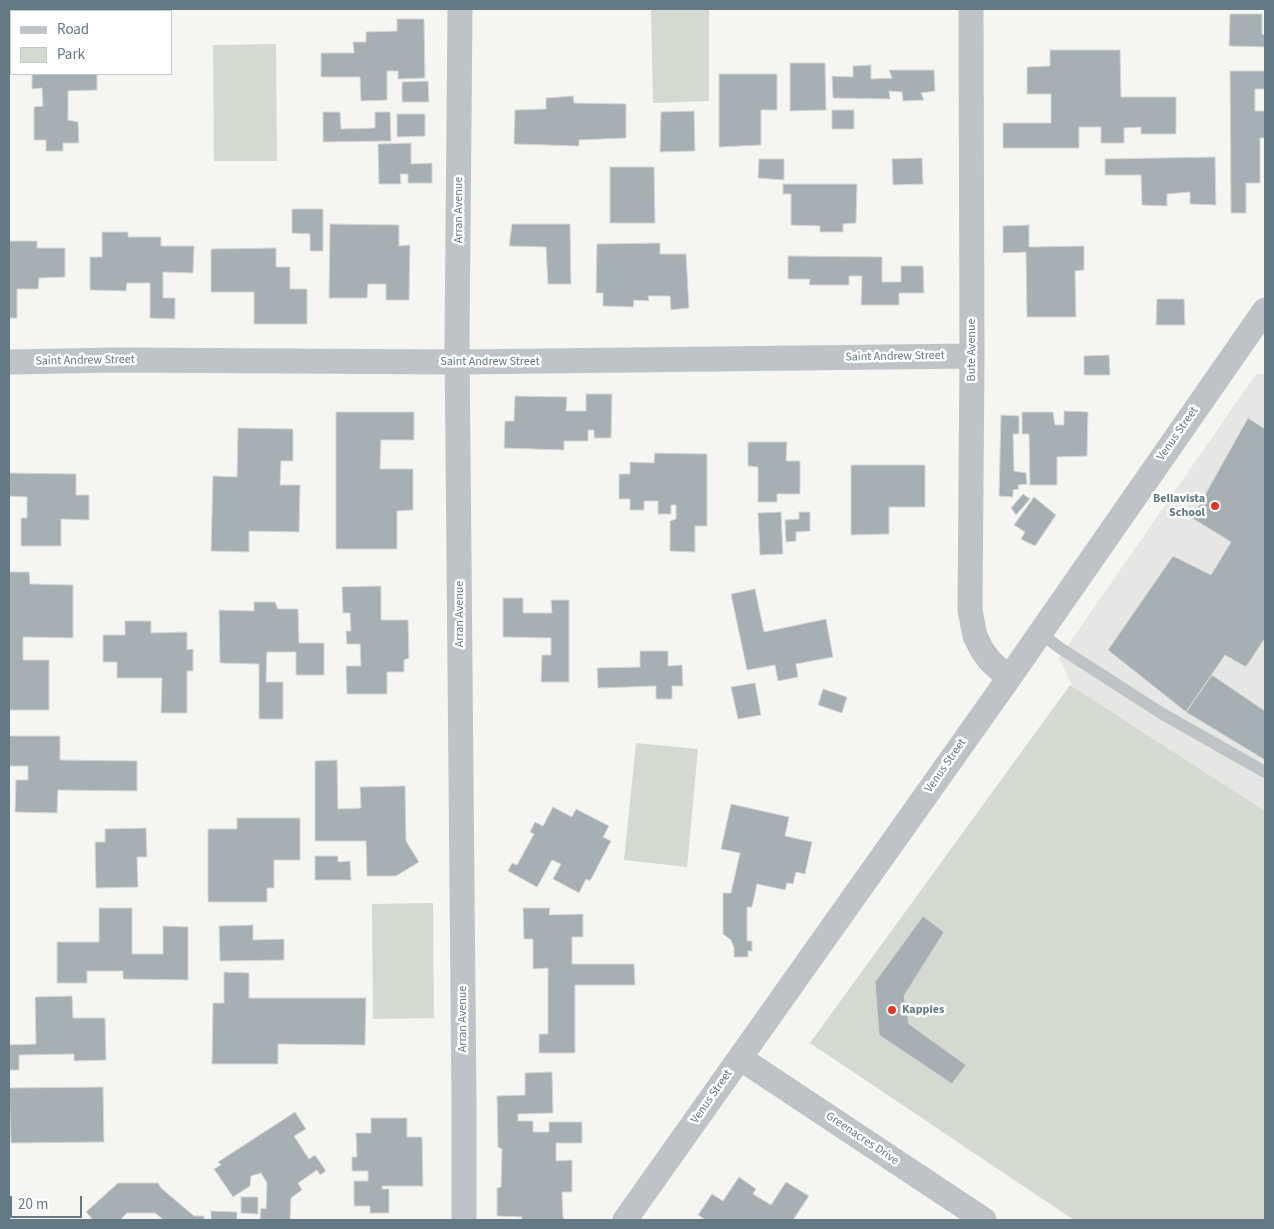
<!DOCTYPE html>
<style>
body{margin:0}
#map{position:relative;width:1274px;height:1229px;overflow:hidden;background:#f5f5f1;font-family:"Source Sans 3",sans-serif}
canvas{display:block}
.frame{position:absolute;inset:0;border:10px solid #637983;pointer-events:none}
.legend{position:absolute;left:10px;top:10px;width:162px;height:65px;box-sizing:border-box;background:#fff;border:1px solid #c1c9cd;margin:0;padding:6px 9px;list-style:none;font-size:15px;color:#637983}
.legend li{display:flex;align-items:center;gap:10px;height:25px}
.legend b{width:25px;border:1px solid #c1c9cd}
.scale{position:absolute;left:10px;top:1196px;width:72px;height:22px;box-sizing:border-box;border:2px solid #637983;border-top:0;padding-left:6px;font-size:15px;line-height:18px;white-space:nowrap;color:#637983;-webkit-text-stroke:4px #fff;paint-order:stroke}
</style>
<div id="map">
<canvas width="1274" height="1229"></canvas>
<div class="frame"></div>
<ul class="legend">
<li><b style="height:6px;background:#bdc3c6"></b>Road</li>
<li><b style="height:14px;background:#d5dad0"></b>Park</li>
</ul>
<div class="scale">20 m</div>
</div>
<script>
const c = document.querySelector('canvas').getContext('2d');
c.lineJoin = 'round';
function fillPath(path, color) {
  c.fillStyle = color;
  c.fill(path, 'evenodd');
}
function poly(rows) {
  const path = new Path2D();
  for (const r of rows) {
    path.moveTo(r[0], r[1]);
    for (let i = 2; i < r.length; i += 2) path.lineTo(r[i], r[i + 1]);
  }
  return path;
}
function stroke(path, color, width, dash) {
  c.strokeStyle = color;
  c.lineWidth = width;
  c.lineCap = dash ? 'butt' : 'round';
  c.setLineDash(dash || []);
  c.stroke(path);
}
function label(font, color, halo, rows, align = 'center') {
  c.font = font + ' "Source Sans 3",sans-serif';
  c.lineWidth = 5;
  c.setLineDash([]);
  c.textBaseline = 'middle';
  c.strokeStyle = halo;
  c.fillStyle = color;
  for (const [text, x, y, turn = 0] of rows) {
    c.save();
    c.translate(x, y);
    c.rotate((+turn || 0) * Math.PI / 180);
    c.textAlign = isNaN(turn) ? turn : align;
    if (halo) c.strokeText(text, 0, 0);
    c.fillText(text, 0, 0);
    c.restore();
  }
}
fillPath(poly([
 [1256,374,1265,374,1265,811,1073,687,1059,658]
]), '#e6e6e5');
fillPath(poly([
 [651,9,709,9,709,101,653,103],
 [276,44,277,161,214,161,213,45],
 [1070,685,1265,811,1265,1220,1074,1220,810,1043],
 [636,743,698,749,687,867,624,860],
 [433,903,434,1018,373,1019,372,904]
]), '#d5dad0');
const building = poly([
 [9,9,29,9,29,11,11,11,11,39,9,39,9,9],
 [1230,14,1262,14,1262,34,1265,35,1265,47,1229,46,1230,14],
 [397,19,424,19,425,78,398,79,398,71,387,71,387,100,361,101,360,77,321,77,321,53,354,53,353,42,366,42,366,32,397,31,397,19],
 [1050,50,1120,50,1121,97,1176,97,1176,134,1141,134,1141,127,1124,128,1124,143,1101,143,1101,127,1079,127,1079,148,1003,148,1003,123,1051,123,1051,94,1027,94,1027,67,1050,66,1050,50],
 [790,63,825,63,826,110,790,111,790,63],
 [871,65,871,79,892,78,889,70,934,70,935,91,921,93,924,100,903,101,902,92,889,91,890,99,833,98,832,76,853,77,853,66,871,65],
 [1230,71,1265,71,1265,89,1255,89,1255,111,1265,111,1265,138,1260,138,1260,183,1246,183,1246,213,1231,213,1230,71],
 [32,74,97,74,97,90,68,91,68,120,78,122,79,143,63,143,63,151,46,151,46,140,34,140,34,107,43,106,42,88,32,89,32,74],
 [719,74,777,74,777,110,761,110,761,145,719,147,719,74],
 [428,81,429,102,402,102,402,82,428,81],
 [573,96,574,103,626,104,626,138,579,140,579,146,514,144,515,110,546,109,546,98,573,96],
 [832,110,854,110,854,129,832,129,832,110],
 [694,111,695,151,660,152,661,112,694,111],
 [323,112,340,112,341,129,375,128,375,112,390,112,391,141,323,142,323,112],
 [397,114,425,114,425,136,397,137,397,114],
 [411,143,411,164,432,163,432,183,408,183,408,174,400,174,401,184,379,184,378,144,411,143],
 [1215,157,1216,205,1190,204,1190,192,1167,194,1167,206,1142,205,1141,175,1105,175,1105,159,1215,157],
 [922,158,923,184,893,185,892,159,922,158],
 [759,159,784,159,784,180,758,178,759,159],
 [610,167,654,167,655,223,610,223,610,167],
 [783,184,857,184,856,223,843,224,843,232,820,232,820,226,791,225,791,194,783,194,783,184],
 [292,209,323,209,323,251,310,251,310,234,292,233,292,209],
 [330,224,399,225,399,246,410,245,409,300,386,300,386,284,368,284,367,298,329,298,330,224],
 [512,224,570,224,571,284,548,284,546,247,509,246,512,224],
 [1029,225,1029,247,1084,246,1084,270,1075,271,1076,317,1027,317,1026,252,1003,253,1003,226,1029,225],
 [102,232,128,232,128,237,161,237,161,246,194,246,193,273,163,272,163,298,175,298,175,319,150,318,150,283,127,283,126,291,90,290,90,257,102,257,102,232],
 [9,241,37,241,37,248,65,248,65,277,39,278,38,289,17,289,17,318,9,318,9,241],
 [660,243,660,254,686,254,689,308,671,310,670,296,648,296,649,301,634,300,633,307,603,306,603,293,596,293,597,244,660,243],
 [276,248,276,267,290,267,290,289,307,289,307,324,254,324,254,292,211,292,211,249,276,248],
 [788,256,882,257,882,282,901,282,901,266,923,266,924,293,899,293,899,305,861,305,862,276,849,276,849,285,809,285,810,279,788,279,788,256],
 [1157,299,1184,299,1185,325,1156,325,1157,299],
 [1109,355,1110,375,1084,375,1084,356,1109,355],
 [586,394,612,394,611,438,594,438,594,430,588,430,588,441,564,441,564,450,504,448,505,421,514,421,515,396,567,397,566,411,586,411,586,394],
 [1064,411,1088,412,1087,456,1057,457,1057,485,1030,485,1029,434,1022,434,1022,412,1053,412,1055,425,1064,425,1064,411],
 [336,412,414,412,414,440,381,440,380,469,413,469,413,510,397,511,397,549,336,549,336,412],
 [1001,415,1019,416,1019,434,1013,434,1014,471,1026,473,1027,484,1018,485,1019,489,1013,490,1013,497,999,496,1001,415],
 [1248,418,1265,429,1265,638,1246,667,1225,655,1186,712,1108,650,1173,556,1211,575,1231,542,1192,518,1248,418],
 [238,428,293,429,293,461,281,461,280,485,300,485,299,532,249,531,249,552,211,551,213,476,237,477,238,428],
 [748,442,787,442,786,461,800,461,800,494,777,494,777,502,758,502,758,467,748,466,748,442],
 [655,453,707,454,707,526,695,526,695,552,670,551,670,521,676,519,676,505,671,505,671,514,658,514,658,501,644,501,644,510,630,510,630,499,619,499,619,474,630,474,630,462,654,463,655,453],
 [851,465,925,465,925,507,889,507,889,534,851,535,851,465],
 [9,473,76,474,76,495,89,495,89,520,61,519,61,546,21,546,21,518,27,518,27,497,9,496,9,473],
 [1023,494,1030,499,1016,515,1011,508,1023,494],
 [1034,497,1056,515,1035,546,1021,539,1025,532,1014,525,1034,497],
 [781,512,783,554,760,555,758,513,781,512],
 [799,512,810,512,810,531,796,532,796,541,786,542,785,520,799,519,799,512],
 [9,572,29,572,30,584,73,585,73,638,23,637,23,660,49,660,49,710,9,710,9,572],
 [381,586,381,620,408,620,409,658,404,660,404,672,387,672,387,694,347,694,346,666,361,666,360,644,347,644,346,631,351,631,350,613,343,613,342,587,381,586],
 [755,589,764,632,826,619,833,657,796,664,798,677,778,681,775,665,747,670,731,594,755,589],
 [503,598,523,598,523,613,552,613,551,600,569,600,569,682,541,682,542,655,551,655,551,638,503,637,503,598],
 [254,602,275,602,278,609,298,609,299,643,324,643,324,675,296,675,296,652,267,652,266,682,283,682,283,719,259,719,259,664,220,663,219,610,254,611,254,602],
 [125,621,151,621,151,633,187,632,187,650,193,649,193,671,187,671,187,713,161,713,162,678,117,678,117,662,103,662,103,635,125,635,125,621],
 [640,651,668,651,668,666,682,665,683,686,672,686,672,699,656,699,656,686,598,688,597,668,640,667,640,651],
 [1212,675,1265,711,1265,760,1186,712,1212,675],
 [755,683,761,715,738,719,731,687,755,683],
 [823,689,847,697,842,713,818,705,823,689],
 [9,736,60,736,60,760,137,761,137,791,58,790,57,813,15,812,16,780,28,780,28,766,9,766,9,736],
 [337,760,338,809,361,808,360,787,405,786,406,841,419,862,396,876,367,876,366,841,315,841,315,761,337,760],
 [731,804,789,817,785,836,812,842,805,874,796,872,793,884,787,883,785,890,757,884,752,907,747,907,747,941,752,941,752,951,748,951,748,957,734,957,734,948,731,940,723,934,723,893,731,893,740,853,721,849,731,804],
 [553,807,572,817,576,809,609,826,603,837,611,841,590,881,586,879,579,893,553,879,561,864,552,860,537,887,508,871,512,863,517,865,534,834,530,832,535,822,543,826,553,807],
 [237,818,300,818,300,860,274,860,274,888,267,888,267,902,208,902,208,829,237,829,237,818],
 [146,828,147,857,137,857,138,887,96,888,95,842,105,842,105,829,146,828],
 [315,856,338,856,338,862,350,861,351,880,315,880,315,856],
 [99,908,132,908,132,954,163,954,163,926,188,927,188,980,123,979,123,971,87,971,87,983,57,983,57,942,99,942,99,908],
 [523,908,550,908,549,915,583,914,583,937,572,937,572,964,634,964,635,985,575,985,575,1053,539,1053,539,1034,548,1034,548,968,533,969,533,939,524,939,523,908],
 [923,916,944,932,904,996,909,1024,966,1065,952,1084,879,1035,875,982,923,916],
 [253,925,253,940,284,939,284,960,220,961,219,926,253,925],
 [224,972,249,973,249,998,366,998,365,1045,278,1044,278,1064,212,1064,213,1003,224,1003,224,972],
 [72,996,73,1018,105,1018,106,1060,74,1061,74,1054,19,1055,19,1070,9,1070,9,1045,36,1044,35,997,72,996],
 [552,1072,553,1113,518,1114,518,1121,533,1121,533,1132,549,1132,549,1122,582,1122,582,1143,556,1143,556,1161,572,1160,572,1192,562,1192,563,1217,565,1220,522,1220,522,1217,497,1216,497,1188,501,1187,502,1149,498,1147,497,1096,525,1095,525,1073,552,1072],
 [103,1087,104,1142,11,1143,9,1088,103,1087],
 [295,1112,306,1129,294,1136,309,1159,315,1155,326,1171,320,1175,317,1170,298,1183,302,1190,291,1198,290,1220,260,1220,261,1208,266,1209,267,1183,261,1173,251,1176,250,1186,233,1197,214,1169,221,1165,218,1162,295,1112],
 [371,1118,407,1118,407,1137,422,1137,423,1186,382,1186,382,1189,389,1189,389,1213,370,1213,370,1206,354,1206,354,1181,368,1181,368,1171,352,1171,352,1157,357,1157,356,1133,371,1133,371,1118],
 [739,1177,756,1189,753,1194,771,1205,786,1182,809,1196,793,1220,706,1220,698,1215,712,1194,723,1201,739,1177],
 [118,1183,158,1183,161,1188,194,1216,204,1216,204,1220,164,1220,155,1213,127,1213,120,1220,93,1220,86,1212,118,1183],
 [241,1197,258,1197,258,1214,241,1213,241,1197],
 [211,1211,237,1212,237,1220,211,1220,211,1211]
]);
fillPath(building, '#a6b0b4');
stroke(building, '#d6d6d4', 1);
stroke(poly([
 [1040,633,1060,648,1161,713,1265,772]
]), '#bdc3c6', 12);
stroke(poly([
 [460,9,457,342,464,1105,464,1220],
 [971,9,972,356,970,610,975,636,982,650,990,661,1009,678],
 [9,362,117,360,458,362,972,356],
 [740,1058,984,1220],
 [625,1220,1009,678,1265,310]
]), '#bdc3c6', 25);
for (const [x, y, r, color] of [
 [1215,506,5,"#e63420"],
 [892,1010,5,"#e63420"]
]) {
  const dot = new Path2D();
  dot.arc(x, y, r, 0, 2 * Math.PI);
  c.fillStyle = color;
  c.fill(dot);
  stroke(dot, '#fff', 2);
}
label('12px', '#637983', '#fff', [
 ["Arran Avenue",459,210,-90],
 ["Bute Avenue",972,350,-90],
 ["Saint Andrew Street",895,357,-1],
 ["Saint Andrew Street",85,361,-1],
 ["Saint Andrew Street",490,362],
 ["Venus Street",1178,434,-55],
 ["Arran Avenue",460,614,-90],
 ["Venus Street",946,766,-55],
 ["Arran Avenue",463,1019,-90],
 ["Venus Street",712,1097,-55],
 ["Greenacres Drive",862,1139,34]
]);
label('bold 12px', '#637983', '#fff', [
 ["Bellavista",1205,499],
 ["School",1205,513],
 ["Kappies",902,1010,"left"]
], 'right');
</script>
